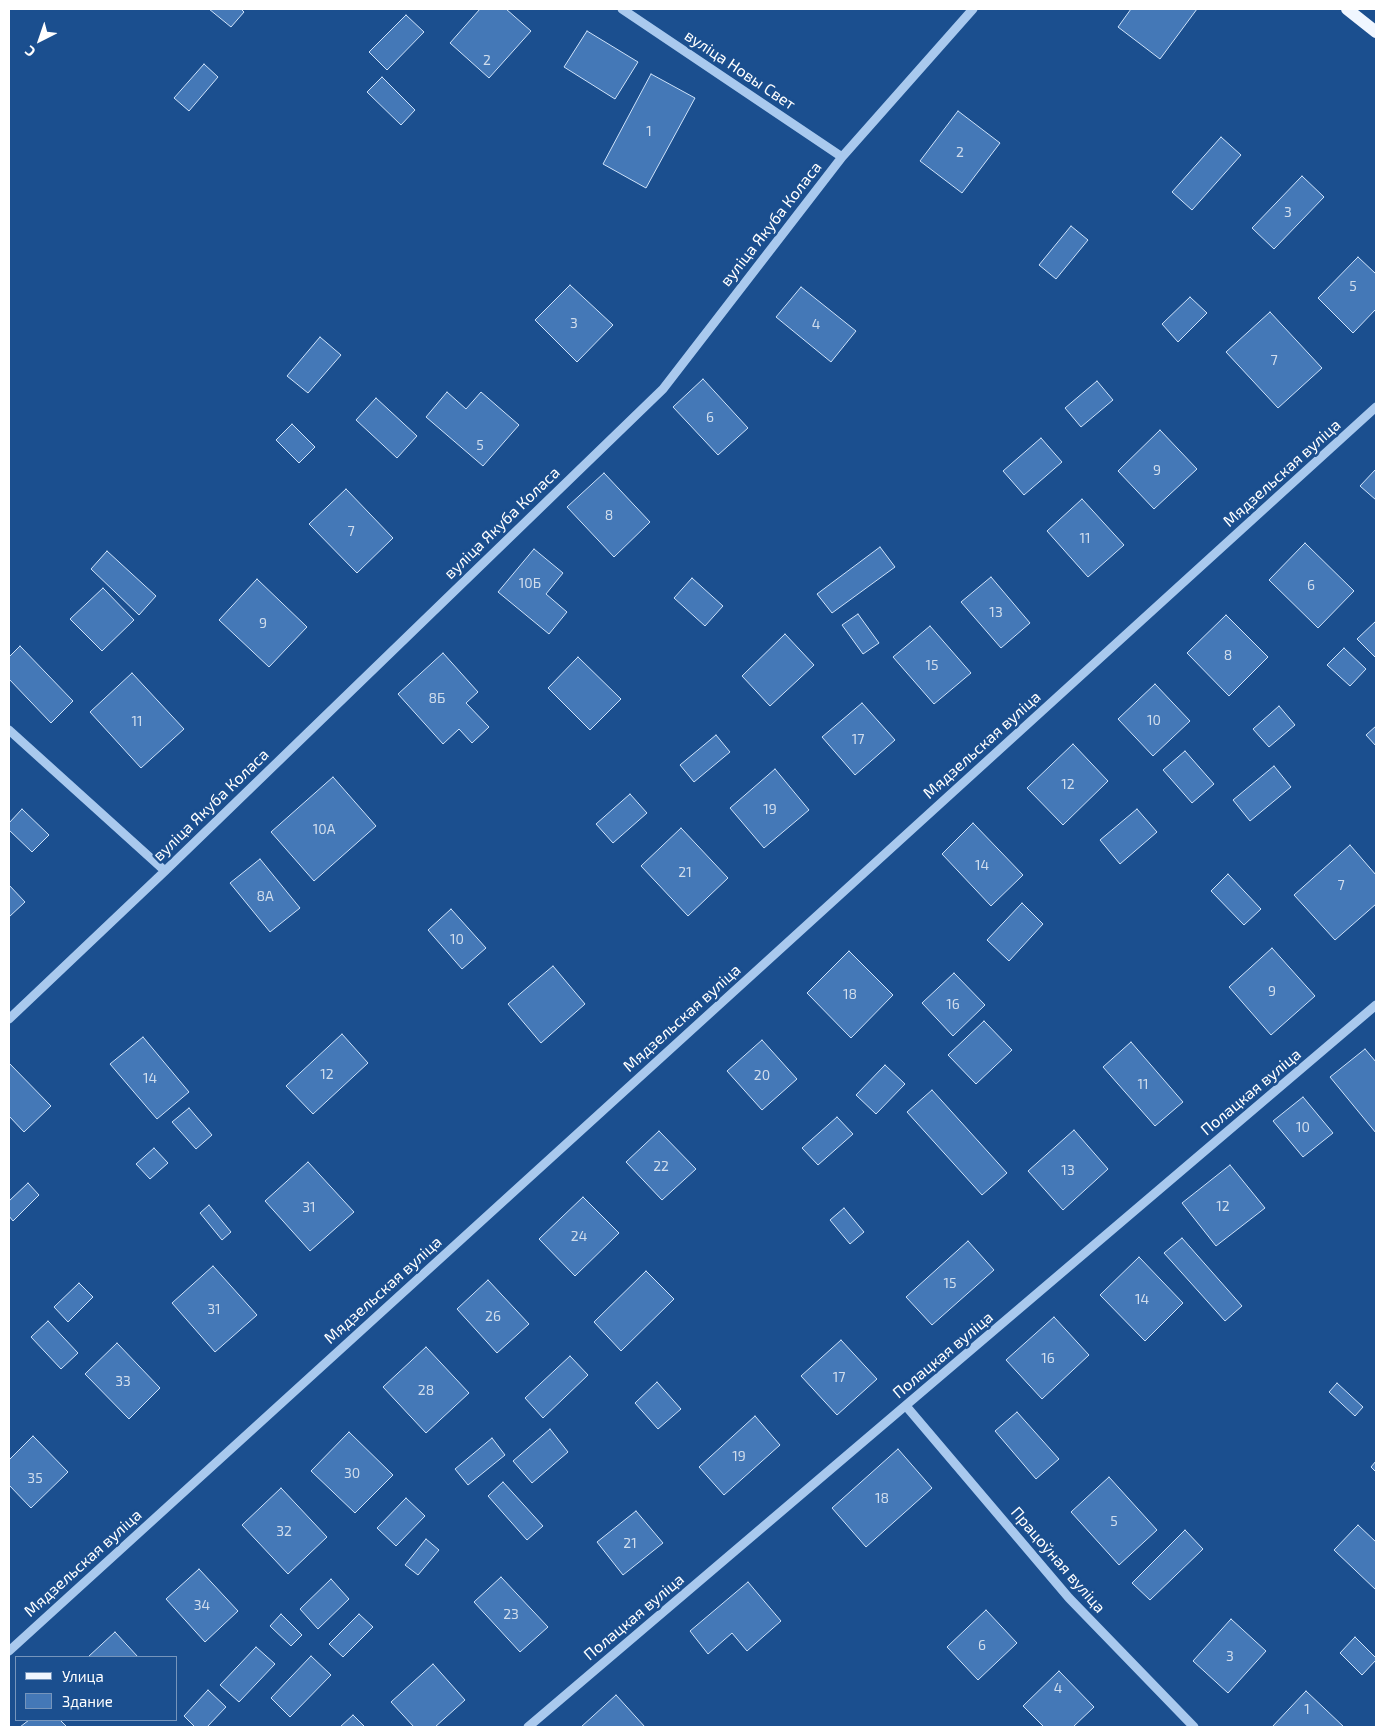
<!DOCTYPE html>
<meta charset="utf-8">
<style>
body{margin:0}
#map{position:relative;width:1385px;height:1736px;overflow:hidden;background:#1b4f8f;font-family:"Exo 2",sans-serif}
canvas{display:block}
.frame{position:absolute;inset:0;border:10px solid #fff;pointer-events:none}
.legend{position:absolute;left:15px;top:1656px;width:162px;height:65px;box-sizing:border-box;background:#1b4f8f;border:1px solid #7695bc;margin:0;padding:6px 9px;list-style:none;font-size:15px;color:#fff}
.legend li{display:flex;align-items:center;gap:10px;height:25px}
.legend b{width:25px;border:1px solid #7695bc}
.north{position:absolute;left:15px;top:15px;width:50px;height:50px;-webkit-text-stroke:4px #1b4f8f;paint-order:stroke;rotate:221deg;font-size:14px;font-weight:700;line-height:20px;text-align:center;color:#fff}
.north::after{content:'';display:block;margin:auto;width:18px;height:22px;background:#fff;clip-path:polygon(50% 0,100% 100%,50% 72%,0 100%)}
</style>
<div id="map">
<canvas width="1385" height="1736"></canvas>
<div class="frame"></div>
<ul class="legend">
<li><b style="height:6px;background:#f0f6ff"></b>Улица</li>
<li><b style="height:14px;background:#4478b7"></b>Здание</li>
</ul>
<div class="north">С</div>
</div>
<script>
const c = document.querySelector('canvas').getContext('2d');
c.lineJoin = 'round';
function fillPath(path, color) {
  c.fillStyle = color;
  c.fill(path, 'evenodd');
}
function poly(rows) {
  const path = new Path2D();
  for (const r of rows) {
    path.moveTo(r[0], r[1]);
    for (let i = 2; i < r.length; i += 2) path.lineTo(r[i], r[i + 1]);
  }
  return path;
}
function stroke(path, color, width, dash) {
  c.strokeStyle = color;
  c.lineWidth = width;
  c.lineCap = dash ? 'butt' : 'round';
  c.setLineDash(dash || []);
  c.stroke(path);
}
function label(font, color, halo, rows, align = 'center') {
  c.font = font + ' "Exo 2",sans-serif';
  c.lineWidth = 5;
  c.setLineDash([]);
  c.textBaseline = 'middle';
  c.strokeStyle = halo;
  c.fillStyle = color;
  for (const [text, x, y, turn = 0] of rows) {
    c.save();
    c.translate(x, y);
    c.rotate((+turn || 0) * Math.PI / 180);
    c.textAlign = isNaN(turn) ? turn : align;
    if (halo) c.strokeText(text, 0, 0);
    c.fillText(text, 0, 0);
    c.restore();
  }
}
const building = poly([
 [209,9,241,9,244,12,231,27,209,9],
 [480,9,506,9,531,31,489,78,450,43,480,9],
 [1131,9,1197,9,1160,59,1118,27,1131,9],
 [406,15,424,32,387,70,369,52,406,15],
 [587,31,638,62,615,99,564,67,587,31],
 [204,64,218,77,189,111,174,98,204,64],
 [651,74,695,98,646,188,603,164,651,74],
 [382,77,415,110,401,125,367,92,382,77],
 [958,111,1000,143,962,193,920,161,958,111],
 [1221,137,1241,155,1192,210,1172,192,1221,137],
 [1302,176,1324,197,1274,249,1252,228,1302,176],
 [1071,226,1088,240,1056,279,1039,265,1071,226],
 [1358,257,1376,274,1376,309,1353,333,1318,298,1358,257],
 [570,285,613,325,577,362,535,320,570,285],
 [801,287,856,331,831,362,776,317,801,287],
 [1190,297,1207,313,1178,342,1162,324,1190,297],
 [1270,312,1322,368,1278,408,1226,352,1270,312],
 [320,337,341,355,308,393,287,376,320,337],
 [703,379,748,428,718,455,673,407,703,379],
 [1097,381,1113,400,1081,427,1065,408,1097,381],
 [447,392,466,409,481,392,519,425,483,466,426,417,447,392],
 [376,398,417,436,397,458,356,420,376,398],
 [292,424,315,447,299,463,276,440,292,424],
 [1160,430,1197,469,1154,509,1118,471,1160,430],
 [1041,438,1062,462,1024,495,1003,471,1041,438],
 [1376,469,1376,500,1360,486,1376,469],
 [604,473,650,522,614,557,567,507,604,473],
 [346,489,393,538,357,573,309,524,346,489],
 [1082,499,1124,545,1088,577,1047,531,1082,499],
 [1305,543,1354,591,1318,628,1269,580,1305,543],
 [880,547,895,567,832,613,817,594,880,547],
 [534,549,563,573,546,594,567,612,549,634,498,592,534,549],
 [107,551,156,596,139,615,91,569,107,551],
 [991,577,1030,623,1001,648,961,602,991,577],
 [692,578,723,606,705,626,674,598,692,578],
 [257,579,307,627,269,667,219,620,257,579],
 [103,588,134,620,102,651,70,619,103,588],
 [858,614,879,643,863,654,842,625,858,614],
 [1226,615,1268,657,1229,696,1187,653,1226,615],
 [1376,621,1376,658,1357,639,1376,621],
 [930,626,971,673,934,704,893,657,930,626],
 [785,634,814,665,770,706,742,676,785,634],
 [20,646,73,701,51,723,9,679,9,657,20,646],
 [1344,648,1366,669,1350,686,1327,665,1344,648],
 [443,653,478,692,466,703,489,727,472,743,459,729,443,744,398,694,443,653],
 [578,657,621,699,590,730,548,688,578,657],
 [132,673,184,729,141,768,90,712,132,673],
 [1155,684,1190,721,1153,756,1118,719,1155,684],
 [862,703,895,740,855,775,822,737,862,703],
 [1279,706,1295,725,1269,747,1253,729,1279,706],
 [1376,726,1376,746,1366,735,1376,726],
 [716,735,730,752,694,782,680,765,716,735],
 [1073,744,1108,781,1063,825,1027,788,1073,744],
 [1185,751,1214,784,1192,803,1163,770,1185,751],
 [1274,766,1291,787,1250,821,1233,800,1274,766],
 [775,769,809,810,764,848,730,808,775,769],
 [333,777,376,826,314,881,271,832,333,777],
 [630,794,647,813,613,843,596,824,630,794],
 [22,809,49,835,32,852,9,830,9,823,22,809],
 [1137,809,1157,832,1120,864,1100,840,1137,809],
 [973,823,1023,875,991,906,942,854,973,823],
 [681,828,728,878,688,916,641,866,681,828],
 [1350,845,1376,875,1376,904,1335,940,1294,895,1350,845],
 [260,859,300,908,270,932,230,883,260,859],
 [1228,874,1261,909,1244,925,1211,891,1228,874],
 [9,885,25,902,9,917,9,885],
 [1022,903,1043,924,1009,961,987,940,1022,903],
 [451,909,486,948,462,969,428,930,451,909],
 [1272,948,1315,996,1271,1035,1229,987,1272,948],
 [849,951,893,995,851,1038,807,993,849,951],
 [553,966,585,1004,541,1043,508,1004,553,966],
 [954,973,985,1005,953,1036,922,1003,954,973],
 [984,1021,1012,1050,976,1084,948,1055,984,1021],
 [342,1034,368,1063,313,1114,286,1086,342,1034],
 [143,1037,189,1092,157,1119,110,1064,143,1037],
 [762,1040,797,1079,762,1110,727,1071,762,1040],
 [1131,1042,1183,1102,1155,1126,1103,1067,1131,1042],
 [1365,1049,1376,1062,1376,1133,1330,1077,1365,1049],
 [9,1063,51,1106,24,1132,9,1116,9,1063],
 [885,1065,905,1084,876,1114,856,1095,885,1065],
 [932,1090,1007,1173,982,1195,907,1112,932,1090],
 [1303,1097,1333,1133,1303,1157,1273,1121,1303,1097],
 [189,1108,212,1135,196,1149,172,1122,189,1108],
 [837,1117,853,1134,818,1165,802,1148,837,1117],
 [1074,1130,1108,1169,1063,1210,1028,1171,1074,1130],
 [659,1131,696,1169,662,1200,626,1162,659,1131],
 [154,1148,168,1163,150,1179,136,1164,154,1148],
 [308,1162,354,1212,310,1251,265,1201,308,1162],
 [1230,1165,1265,1208,1216,1246,1182,1203,1230,1165],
 [28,1183,39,1195,13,1221,9,1216,9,1201,28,1183],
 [583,1197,619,1233,575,1276,539,1239,583,1197],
 [209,1205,231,1232,222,1240,200,1213,209,1205],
 [844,1208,864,1232,850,1244,830,1220,844,1208],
 [1182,1238,1242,1306,1225,1321,1164,1253,1182,1238],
 [968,1241,994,1270,932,1325,906,1297,968,1241],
 [1139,1257,1183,1303,1145,1341,1100,1295,1139,1257],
 [213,1266,257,1315,215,1352,172,1303,213,1266],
 [646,1271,674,1299,621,1351,594,1322,646,1271],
 [488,1280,529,1324,497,1353,457,1309,488,1280],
 [79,1283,93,1297,68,1322,54,1307,79,1283],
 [1054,1317,1089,1355,1042,1399,1006,1360,1054,1317],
 [48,1321,78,1353,61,1369,31,1337,48,1321],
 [841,1340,877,1379,837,1415,801,1376,841,1340],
 [117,1343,160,1388,129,1419,85,1374,117,1343],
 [426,1347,469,1393,426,1433,383,1387,426,1347],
 [570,1356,588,1375,543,1418,525,1398,570,1356],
 [657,1382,681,1409,658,1429,635,1403,657,1382],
 [1337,1383,1363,1407,1355,1416,1329,1392,1337,1383],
 [1017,1412,1059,1459,1036,1479,995,1431,1017,1412],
 [755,1416,780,1445,724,1495,699,1467,755,1416],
 [550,1429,568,1452,532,1483,513,1461,550,1429],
 [349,1432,393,1475,355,1513,311,1471,349,1432],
 [33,1436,68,1472,31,1508,9,1485,9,1460,33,1436],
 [492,1438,505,1455,468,1485,455,1469,492,1438],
 [898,1449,932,1488,866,1547,832,1508,898,1449],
 [1376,1461,1376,1472,1371,1467,1376,1461],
 [1109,1477,1157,1530,1119,1565,1071,1512,1109,1477],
 [503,1482,543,1526,527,1540,488,1496,503,1482],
 [281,1488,327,1537,288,1574,242,1525,281,1488],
 [406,1498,425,1516,396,1546,377,1528,406,1498],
 [636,1511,663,1543,623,1575,597,1542,636,1511],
 [1358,1525,1376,1542,1376,1590,1334,1550,1358,1525],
 [1185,1530,1203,1549,1150,1600,1132,1583,1185,1530],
 [426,1539,439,1550,418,1575,405,1565,426,1539],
 [199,1569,238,1611,205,1642,166,1599,199,1569],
 [501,1577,548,1627,520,1652,474,1602,501,1577],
 [331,1579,349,1599,318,1629,300,1609,331,1579],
 [748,1582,781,1621,747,1651,732,1633,708,1654,690,1631,748,1582],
 [986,1610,1017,1643,978,1680,947,1647,986,1610],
 [281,1614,302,1635,291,1646,270,1626,281,1614],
 [359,1614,373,1627,343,1657,329,1644,359,1614],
 [1231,1619,1266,1651,1228,1693,1193,1661,1231,1619],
 [115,1632,138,1657,88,1657,115,1632],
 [1355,1637,1376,1658,1376,1660,1362,1675,1340,1653,1355,1637],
 [256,1647,275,1664,239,1702,220,1685,256,1647],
 [311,1656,331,1675,290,1717,271,1698,311,1656],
 [433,1664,465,1700,435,1727,414,1727,391,1702,433,1664],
 [1059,1671,1094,1707,1073,1727,1044,1727,1023,1706,1059,1671],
 [208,1690,226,1707,207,1727,195,1727,184,1716,208,1690],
 [1306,1691,1344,1727,1272,1727,1306,1691],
 [616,1695,645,1727,581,1727,616,1695],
 [353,1715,365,1727,340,1727,353,1715],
 [29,1720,60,1720,67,1727,20,1727,29,1720]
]);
fillPath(building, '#4478b7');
stroke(building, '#cfe3fa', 1);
stroke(poly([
 [622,9,842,157],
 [9,730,165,871],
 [9,1019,165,871,663,389,842,157,973,9],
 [906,1406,1069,1598,1194,1727],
 [9,1651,1376,407],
 [528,1727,1376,1005]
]), '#a9c9ee', 9);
stroke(poly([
 [1347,9,1376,32]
]), '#f0f6ff', 12);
label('14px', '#d0dded', null, [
 ["2",487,60],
 ["1",649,131],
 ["2",960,152],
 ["3",1288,212],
 ["5",1353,286],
 ["3",574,323],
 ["4",816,324],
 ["7",1274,360],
 ["6",710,417],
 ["5",480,445],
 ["9",1157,470],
 ["8",609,515],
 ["7",351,531],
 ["11",1085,538],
 ["10Б",530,583],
 ["6",1311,585],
 ["13",996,612],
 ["9",263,623],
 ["8",1228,655],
 ["15",932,665],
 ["8Б",437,698],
 ["10",1154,720],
 ["11",137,721],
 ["17",858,739],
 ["12",1068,784],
 ["19",770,809],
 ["10А",324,829],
 ["14",982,865],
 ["21",685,872],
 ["7",1341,885],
 ["8А",265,896],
 ["10",457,939],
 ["9",1272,991],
 ["18",850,994],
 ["16",953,1004],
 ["12",327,1074],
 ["20",762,1075],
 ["14",150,1078],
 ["11",1143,1084],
 ["10",1303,1127],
 ["22",661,1166],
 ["13",1068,1170],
 ["12",1223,1206],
 ["31",309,1207],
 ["24",579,1236],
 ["15",950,1283],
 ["14",1142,1299],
 ["31",214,1309],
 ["26",493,1316],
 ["16",1048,1358],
 ["17",839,1377],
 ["33",123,1381],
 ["28",426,1390],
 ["19",739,1456],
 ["30",352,1473],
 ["35",35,1478],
 ["18",882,1498],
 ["5",1114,1521],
 ["32",284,1531],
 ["21",630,1543],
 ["34",202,1605],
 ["23",511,1614],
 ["6",982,1645],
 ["3",1230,1656],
 ["4",1058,1688],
 ["1",1307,1709]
]);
label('16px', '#fff', '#1b4f8f', [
 ["вуліца Новы Свет",740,70,34],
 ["вуліца Якуба Коласа",771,224,-52],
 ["Мядзельская вуліца",1282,473,-42],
 ["вуліца Якуба Коласа",502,523,-44],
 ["Мядзельская вуліца",982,745,-42],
 ["вуліца Якуба Коласа",211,805,-44],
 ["Мядзельская вуліца",682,1018,-42],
 ["Полацкая вуліца",1251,1092,-40],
 ["Мядзельская вуліца",383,1290,-42],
 ["Полацкая вуліца",943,1355,-40],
 ["Працоўная вуліца",1058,1560,49],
 ["Мядзельская вуліца",83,1563,-42],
 ["Полацкая вуліца",634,1617,-40]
]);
</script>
